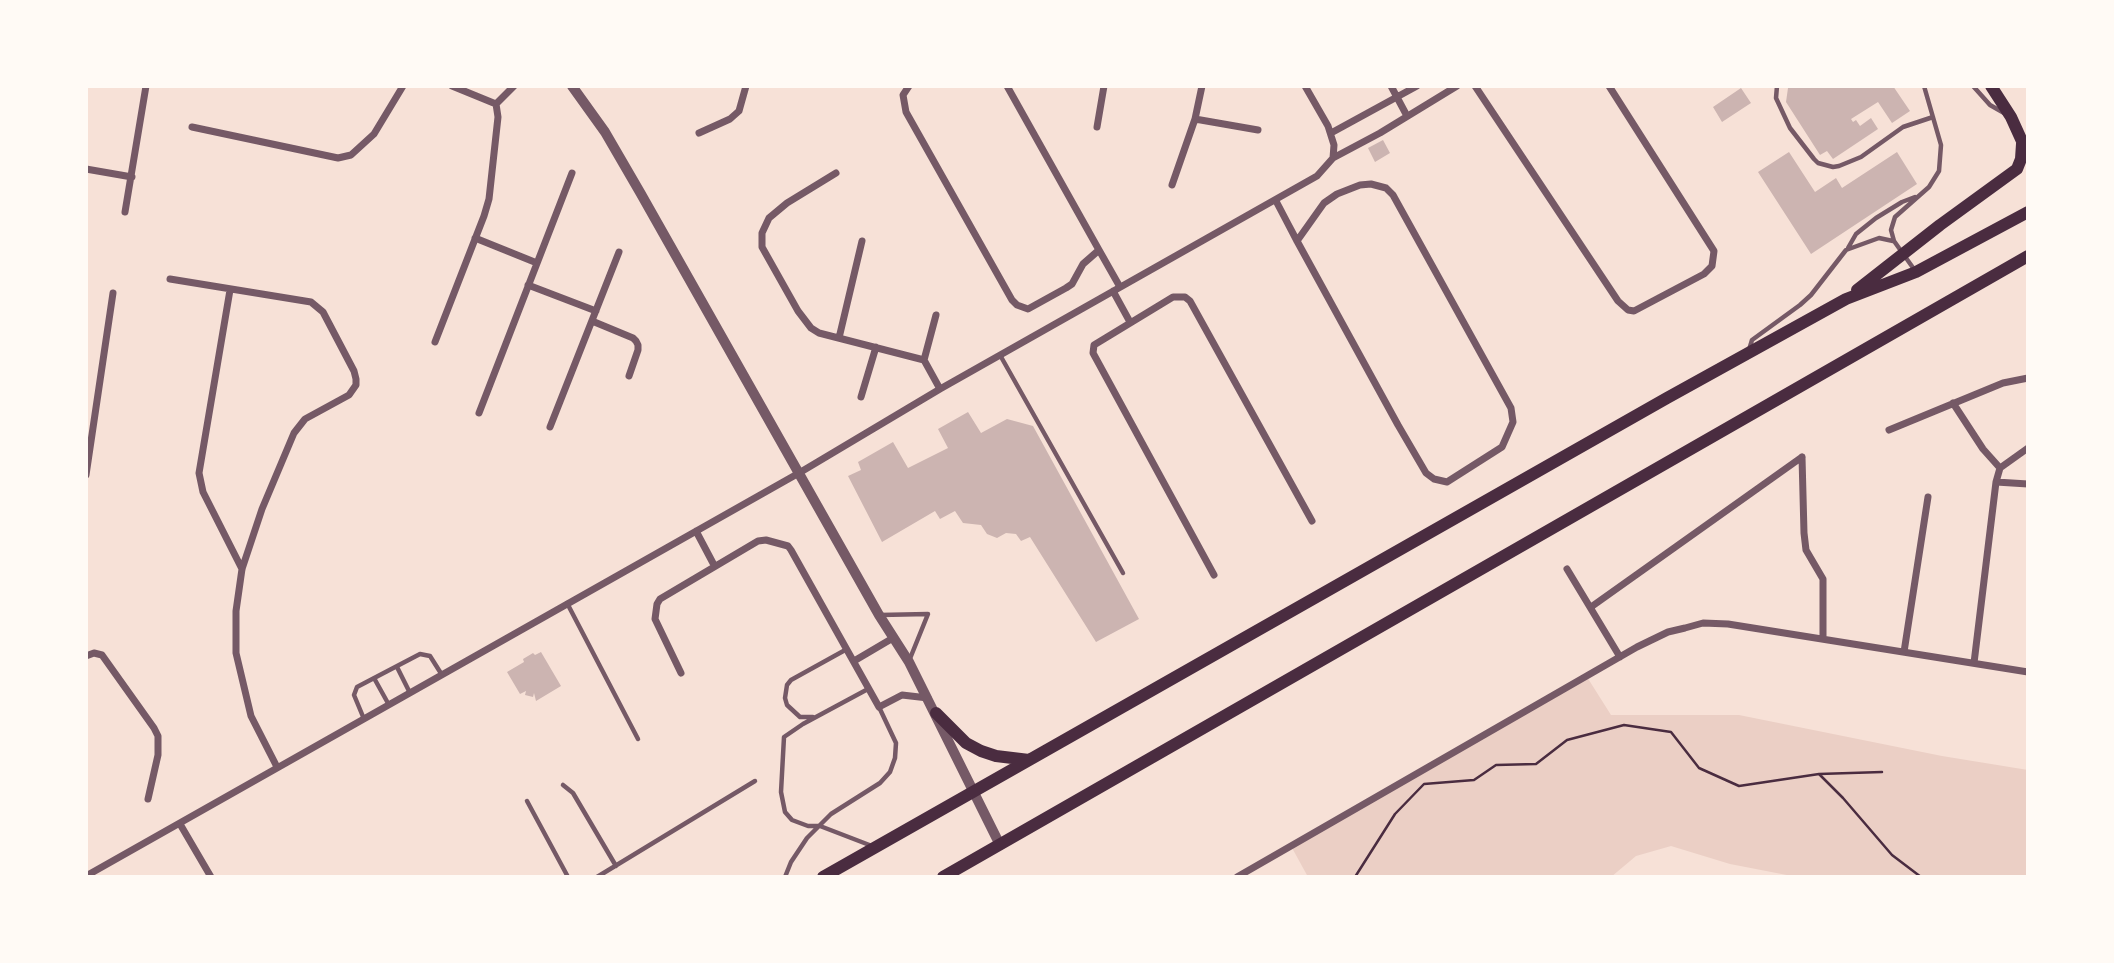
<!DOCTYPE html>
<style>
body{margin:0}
#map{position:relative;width:2114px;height:963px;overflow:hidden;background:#f7e1d7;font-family:"DejaVu Sans",sans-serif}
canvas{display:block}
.frame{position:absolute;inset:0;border:88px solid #fffaf5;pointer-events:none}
</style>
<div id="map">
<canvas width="2114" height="963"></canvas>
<div class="frame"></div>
</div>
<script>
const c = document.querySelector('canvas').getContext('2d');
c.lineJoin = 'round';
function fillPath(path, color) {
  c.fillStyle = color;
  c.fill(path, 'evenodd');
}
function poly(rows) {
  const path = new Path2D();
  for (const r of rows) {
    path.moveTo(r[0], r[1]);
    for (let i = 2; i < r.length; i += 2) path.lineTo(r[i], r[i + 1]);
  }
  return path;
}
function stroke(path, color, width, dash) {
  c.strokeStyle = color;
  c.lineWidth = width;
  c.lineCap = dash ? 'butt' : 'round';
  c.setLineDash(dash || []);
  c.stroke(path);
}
fillPath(poly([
 [1587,677,1611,715,1739,715,1942,756,2028,770,2028,877,1797,877,1730,864,1671,846,1636,856,1611,877,1308,877,1291,846]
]), '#ebcfc5');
fillPath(poly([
 [1792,86,1829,86,1831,88,1834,86,1893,86,1910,111,1892,123,1878,102,1851,119,1853,122,1856,120,1860,126,1871,118,1878,129,1833,159,1827,151,1820,155,1786,102,1788,88],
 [1741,88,1751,103,1722,122,1713,107],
 [1383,140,1390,153,1375,162,1368,148],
 [1789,152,1815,192,1836,178,1842,188,1897,152,1917,184,1811,254,1758,172],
 [968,412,981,433,1007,419,1033,426,1139,619,1096,642,1030,537,1021,541,1016,534,1006,533,997,538,987,534,981,525,963,523,955,511,940,519,935,511,882,542,848,476,861,470,858,462,893,442,908,468,948,448,938,429],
 [541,652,561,686,536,701,534,693,533,697,525,695,526,691,520,694,507,672,524,662,523,659,533,653,535,655]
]), '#ccb4b1');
stroke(poly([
 [1819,774,1882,772],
 [1355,877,1395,814,1424,784,1474,780,1496,765,1536,764,1567,740,1624,725,1671,732,1699,768,1739,786,1819,774,1843,798,1892,855,1921,877]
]), '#4a2c40', 2.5);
stroke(poly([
 [1777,86,1776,98,1790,128,1814,159,1818,163,1833,167,1839,166,1861,157,1903,127,1933,117],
 [1973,86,1990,105,2004,113],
 [1848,248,1856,234,1876,218,1902,202,1915,197],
 [1916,272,1894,241,1891,230,1895,217,1929,187,1939,171,1941,145,1924,86],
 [1749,350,1752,340,1800,305,1811,295,1846,250,1879,238,1893,241],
 [1000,355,1123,573],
 [567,603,638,739],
 [880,615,928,614,909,661],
 [397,667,410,693],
 [374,678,389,705],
 [868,689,803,724,784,737,781,792,785,812,792,820,808,826,820,826,872,846],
 [813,717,800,717,787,705,785,698,787,685,791,680,847,649],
 [364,719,354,695,357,687,420,654,430,656,442,675],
 [563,785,573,793,616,866],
 [527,801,568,877],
 [597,877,755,781],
 [785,877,791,862,807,838,831,814,880,783,890,772,895,758,896,743,879,707]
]), '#755966', 4.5);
stroke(poly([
 [452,86,496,104],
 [909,86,903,95,906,112,1012,300,1017,305,1028,309,1066,288,1072,284,1083,264,1099,250,1007,86],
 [1391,86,1407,116],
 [1475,86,1618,301,1628,310,1634,311,1704,274,1712,266,1714,251,1609,86],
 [496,104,514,86],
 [1195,119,1258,130],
 [192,127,338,158,351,155,374,134,403,86],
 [1097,127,1104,86],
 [699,133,730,119,739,111,746,86],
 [1331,133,1417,86],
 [1333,158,1380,133,1457,86],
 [86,169,132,177],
 [836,173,787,203,769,218,762,233,762,247,798,311,811,328,819,333,924,360,940,389],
 [1172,185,1195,119,1202,86],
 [1276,201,1287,222,1297,241,1398,425,1426,473,1434,479,1447,482,1502,447,1513,422,1511,408,1393,195,1386,188,1371,184,1360,185,1337,194,1324,203,1297,241],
 [125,212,146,86],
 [475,238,537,263],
 [1099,250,1120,287],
 [170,279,311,302,323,312,354,371,356,379,356,385,349,395,305,419,294,433,262,509,242,569,236,611,236,653,251,716,277,767],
 [528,285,596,311],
 [230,290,199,473,203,492,242,569],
 [1113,291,1130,322],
 [592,321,633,338,636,341,638,345,638,350,629,376],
 [839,338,862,241],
 [435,342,484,216,489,199,498,117,496,104],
 [924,360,936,315],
 [861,397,876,347],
 [1953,403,1983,449,2000,468],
 [479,413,572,173],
 [550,427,619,252],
 [1889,430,2003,383,2028,378],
 [1802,457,1804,533,1806,550,1823,579,1823,639],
 [2000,468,2028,448],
 [86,475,113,293],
 [1996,482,2028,484],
 [696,531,714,565],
 [1567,569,1620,657],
 [1214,575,1093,353,1094,345,1173,297,1185,297,1190,301,1312,521],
 [1591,607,1802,457],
 [1904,652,1928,497],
 [86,656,94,653,102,655,154,728,158,736,158,755,148,799],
 [854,661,893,638],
 [1974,663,1996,482,2000,468],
 [681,673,655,619,657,604,660,599,758,541,766,540,788,546,791,550,879,707,902,695,928,698],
 [180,824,211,877],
 [86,876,799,473,940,389,1317,176,1333,158,1334,145,1328,126,1305,86],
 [1237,877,1637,647,1668,632,1685,628,1703,623,1728,624,2028,672]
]), '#755966', 7);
stroke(poly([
 [572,86,605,132,641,194,879,615,909,662,1000,845]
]), '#755966', 10);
stroke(poly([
 [1991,86,2011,117,2026,150],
 [1857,290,1940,225,2017,169,2021,159,2022,144],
 [936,713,966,743,981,751,996,756,1029,760],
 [823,877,1667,398,1846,299,1916,272,2028,212],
 [943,877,2028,256]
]), '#4a2c40', 12);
</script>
